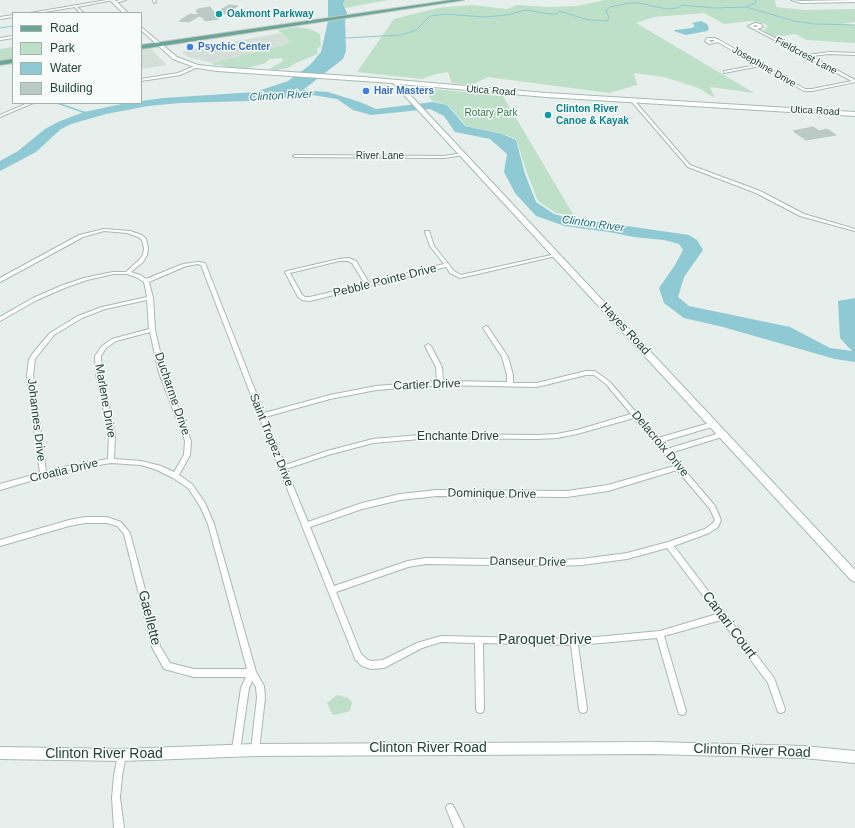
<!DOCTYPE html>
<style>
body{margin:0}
#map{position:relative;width:855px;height:828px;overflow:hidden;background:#e6efeb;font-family:Helvetica,sans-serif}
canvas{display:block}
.legend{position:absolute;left:12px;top:12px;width:130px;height:92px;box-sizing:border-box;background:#f7fbf9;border:1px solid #a3b1ad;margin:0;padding:5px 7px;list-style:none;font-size:12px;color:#24423a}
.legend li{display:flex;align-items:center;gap:8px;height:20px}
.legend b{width:20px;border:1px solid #a3b1ad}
</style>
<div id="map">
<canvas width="855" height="828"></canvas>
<ul class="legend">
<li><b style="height:5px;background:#6aa596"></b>Road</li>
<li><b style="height:11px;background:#bfe0c8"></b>Park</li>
<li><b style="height:11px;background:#8ec9d4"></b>Water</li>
<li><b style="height:11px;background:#bbcac4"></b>Building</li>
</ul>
</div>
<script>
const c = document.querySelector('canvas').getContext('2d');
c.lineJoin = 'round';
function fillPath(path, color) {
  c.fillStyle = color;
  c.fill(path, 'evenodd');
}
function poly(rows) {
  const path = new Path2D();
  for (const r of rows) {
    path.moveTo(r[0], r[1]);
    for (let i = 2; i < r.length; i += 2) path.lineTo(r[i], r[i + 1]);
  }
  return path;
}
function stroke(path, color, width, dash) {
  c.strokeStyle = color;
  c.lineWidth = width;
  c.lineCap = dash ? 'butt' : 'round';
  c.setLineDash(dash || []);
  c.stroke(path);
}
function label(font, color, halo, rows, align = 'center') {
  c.font = font + ' Helvetica,sans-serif';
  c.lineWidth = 3;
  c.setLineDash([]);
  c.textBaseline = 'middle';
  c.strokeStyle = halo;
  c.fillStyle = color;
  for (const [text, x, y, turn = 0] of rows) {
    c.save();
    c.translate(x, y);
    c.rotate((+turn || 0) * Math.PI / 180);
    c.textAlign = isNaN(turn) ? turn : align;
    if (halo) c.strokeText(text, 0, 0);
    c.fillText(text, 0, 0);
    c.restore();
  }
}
fillPath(poly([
 [280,33,293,43,212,63,188,57,181,52],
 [150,48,167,65,141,69,141,50]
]), '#d4dfda');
fillPath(poly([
 [345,0,388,0,345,8,343,4],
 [605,0,775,0,776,7,804,10,855,9,855,22,841,24,855,25,855,43,807,40,795,34,775,37,764,31,764,30,768,26,763,23,751,21,724,24,704,13,654,17,636,23,754,93,710,87,715,98,698,88,664,77,634,73,637,85,609,93,488,77,472,85,452,83,448,72,436,74,422,79,357,72,394,19,437,8,472,5,507,9,517,5,548,7,577,6],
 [297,27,309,29,320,34,321,46,317,49,318,53,315,55,296,63,288,68,276,70,269,69,283,61,282,58,270,59,263,64,243,69,228,68,222,65,214,65,212,63,292,43,278,30],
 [13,47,13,58,0,61,0,49],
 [424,88,503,96,574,216,556,213,538,201,527,173,516,139,503,134,466,126,448,105,432,101],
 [337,695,348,698,352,702,350,711,335,715,332,714,327,703]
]), '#bfe0c8');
fillPath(poly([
 [328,0,345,0,343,4,347,13,345,21,346,51,343,59,303,90,328,92,360,102,376,109,433,102,447,105,465,126,502,134,516,140,525,174,536,202,554,214,565,217,689,235,697,240,703,250,684,277,678,297,689,306,790,327,830,348,852,351,840,338,838,301,855,298,855,362,835,359,723,327,684,318,664,303,659,288,675,265,683,250,679,244,664,240,634,237,609,232,565,226,536,216,515,193,504,172,507,154,490,139,455,132,444,116,430,109,371,115,353,110,337,99,312,95,248,101,180,103,148,106,106,114,71,124,61,129,36,152,0,171,0,161,18,151,45,129,58,122,84,112,127,103,141,103,141,101,164,98,255,92,288,81,310,65,321,52,328,21],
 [701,21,707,24,709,29,707,31,686,35,674,31,675,30,692,28,695,26,692,23]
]), '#8ec9d4');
stroke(poly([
 [746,7,756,3,755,0],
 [0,28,13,26],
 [345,38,401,35,416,30,430,16,445,14,484,17,507,15,526,10,549,14,557,14,559,11,589,20,607,21,609,18,606,10,610,7,629,3,639,3,667,9,677,8,682,5,714,8,746,7,794,21,815,24,855,25]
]), '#8ec9d4', 1);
stroke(poly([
 [57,103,86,113]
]), '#8ec9d4', 1.5);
const building = poly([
 [229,5,238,6,224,14,216,13,229,5],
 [210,7,219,19,205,21,202,17,199,16,189,22,179,21,190,14,199,15,196,11,198,9,210,7],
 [813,127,819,131,827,129,836,135,806,140,793,131,813,127]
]);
fillPath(building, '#bbcac4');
stroke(building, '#b8c9c2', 1);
const street = poly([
 [107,0,113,0,77,7,84,13,80,13,75,7,38,13,30,13,107,0],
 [120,0,126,0,114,3,113,2,120,0],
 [153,0,155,0,156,2,154,3,153,0],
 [791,0,801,1,855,0,855,2,801,3,791,0],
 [13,15,13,17,0,19,0,17,13,15],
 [755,23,761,24,763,27,757,29,808,55,829,52,855,53,855,55,829,54,811,56,855,80,855,82,812,91,804,91,760,66,724,73,724,71,725,71,757,65,718,42,709,44,705,41,707,38,714,38,719,40,805,89,812,89,852,81,748,26,755,23],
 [755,25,759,26,755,27,753,26,755,25],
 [709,40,713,40,715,41,711,42,709,40],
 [13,36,13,38,0,40,0,38,13,36],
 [197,65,200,66,180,75,141,81,141,79,178,73,197,65],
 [631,99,633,99,690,165,760,191,804,214,855,229,855,231,800,216,756,193,688,167,631,101,631,99],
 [28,103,33,103,0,117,0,115,28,103],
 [463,153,465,154,464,155,444,158,295,157,293,156,295,155,444,156,463,153],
 [104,229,130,231,142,235,146,239,148,248,147,255,143,262,131,272,140,275,146,279,183,264,198,262,205,263,264,413,330,395,376,386,437,381,436,367,425,346,428,344,431,346,442,367,443,381,507,382,507,375,502,357,483,328,486,326,488,327,508,357,513,375,513,383,537,383,586,371,595,371,610,382,658,438,713,422,715,422,716,424,715,426,661,442,667,449,723,432,726,434,725,436,670,453,715,506,721,520,718,527,709,533,674,546,774,678,785,709,784,712,781,713,778,712,768,683,721,620,664,636,686,711,685,714,682,715,679,714,678,711,657,638,578,645,587,709,586,712,583,713,580,712,579,709,571,645,483,643,484,709,483,712,480,713,477,712,476,709,475,643,441,642,422,648,384,668,371,669,362,666,355,659,354,656,279,468,201,265,198,264,186,266,149,282,153,298,155,330,165,373,191,441,190,455,179,475,192,484,205,503,214,524,256,672,264,686,265,698,259,750,258,753,255,754,252,753,251,750,257,698,256,687,252,681,249,688,240,750,239,753,236,754,233,753,232,750,241,688,246,677,194,677,164,669,152,647,124,534,117,526,107,523,85,523,69,526,0,546,0,540,69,520,85,517,107,517,121,522,130,533,160,646,170,663,194,669,247,669,208,524,200,506,188,488,173,478,157,470,141,465,111,463,68,470,0,490,0,484,40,473,27,375,29,359,33,353,50,333,78,316,102,307,147,297,146,291,144,282,136,277,127,274,113,274,87,280,67,287,37,300,0,321,0,317,33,298,63,285,84,278,113,272,126,272,139,260,143,255,144,248,142,240,138,237,127,233,104,231,83,237,2,281,0,282,0,278,79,235,104,229],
 [147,300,149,329,112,339,102,346,95,356,96,374,109,435,108,459,68,466,46,472,33,375,35,359,54,335,82,318,105,309,147,300],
 [150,332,159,373,185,441,184,455,174,472,161,466,141,461,114,459,115,435,102,374,101,356,106,348,116,341,150,332],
 [586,375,594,375,606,384,631,414,577,430,557,434,537,435,431,434,373,439,327,451,285,465,265,417,330,399,376,390,440,385,537,387,586,375],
 [634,418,674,466,608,485,567,491,437,490,400,494,362,503,308,522,286,469,328,455,373,443,431,438,537,439,557,438,577,434,634,418],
 [677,470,710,509,715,520,713,523,705,529,668,542,627,553,582,559,557,560,426,558,408,561,334,586,310,527,362,509,400,500,437,496,567,497,608,491,677,470],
 [667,548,717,614,660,631,574,639,441,636,417,643,383,660,371,661,368,660,361,654,336,592,408,567,426,564,557,566,582,565,627,559,667,548],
 [425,231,429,231,434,246,454,271,461,275,556,254,558,255,556,256,460,278,450,273,446,267,310,301,302,300,298,297,285,272,287,271,339,259,349,258,356,261,369,283,444,264,430,246,425,232,425,231],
 [339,261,348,261,352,263,365,284,310,297,305,297,302,295,290,273,339,261],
 [122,751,125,752,126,755,122,776,120,798,124,828,114,828,112,798,114,776,118,755,119,752,122,751],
 [450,804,453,805,464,828,454,828,446,808,447,805,450,804]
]);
const secondary = poly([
 [110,0,115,0,128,13,123,13,110,0],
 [141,27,177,57,198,65,217,67,363,77,546,93,855,112,855,116,546,97,400,84,855,570,855,582,851,580,393,83,217,71,197,68,173,59,141,30,141,27],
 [653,742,804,746,855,751,855,763,804,758,653,754,255,756,122,761,0,759,0,747,122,749,255,744,653,742]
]);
const primary = poly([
 [452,0,464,0,141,49,141,45,452,0],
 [13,59,13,63,0,65,0,61,13,59]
]);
stroke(street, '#a8b8b2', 2);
stroke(secondary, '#a4bbb3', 2);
stroke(primary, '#c2cac8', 2);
fillPath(street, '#fff');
fillPath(secondary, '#fff');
fillPath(primary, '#6aa596');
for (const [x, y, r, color] of [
 [219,14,4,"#0f9aa8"],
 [190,47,4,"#3f7fe0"],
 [366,91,4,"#3f7fe0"],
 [548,115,4,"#0f9aa8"]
]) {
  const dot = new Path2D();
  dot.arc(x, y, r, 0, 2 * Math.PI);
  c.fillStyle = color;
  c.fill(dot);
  stroke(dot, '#f7fbf9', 1.5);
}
label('bold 10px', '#0d838f', '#f7fbf9', [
 ["Oakmont Parkway",227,14],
 ["Clinton River",556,109],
 ["Canoe & Kayak",556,121]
], 'left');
label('bold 10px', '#366cbe', '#f7fbf9', [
 ["Psychic Center",198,47],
 ["Hair Masters",374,91]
], 'left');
label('10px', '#24423a', '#f7fbf9', [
 ["Fieldcrest Lane",806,56,28],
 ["Josephine Drive",764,67,30],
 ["Utica Road",491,91,4],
 ["Utica Road",815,111,3],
 ["River Lane",380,156]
]);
label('10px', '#2d7a4b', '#f7fbf9', [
 ["Rotary Park",491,113]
]);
label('italic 11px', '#1c6f80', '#f7fbf9', [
 ["Clinton River",281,96,-3],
 ["Clinton River",593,224,8]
]);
label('12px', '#24423a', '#f7fbf9', [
 ["Pebble Pointe Drive",385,281,-14],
 ["Hayes Road",625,329,47],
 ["Cartier Drive",427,385,-2],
 ["Ducharme Drive",172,394,71],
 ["Marlene Drive",105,401,80],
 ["Johannes Drive",36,420,83],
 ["Enchante Drive",458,437],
 ["Saint Tropez Drive",271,440,68],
 ["Delacroix Drive",660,444,50],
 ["Croatia Drive",64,471,-13],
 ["Dominique Drive",492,494,1],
 ["Danseur Drive",528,562,1]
]);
label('14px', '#24423a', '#f7fbf9', [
 ["Gaellette",149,618,76],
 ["Canari Court",729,625,53],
 ["Paroquet Drive",545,640],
 ["Clinton River Road",428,748],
 ["Clinton River Road",752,751,2],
 ["Clinton River Road",104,754]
]);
</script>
